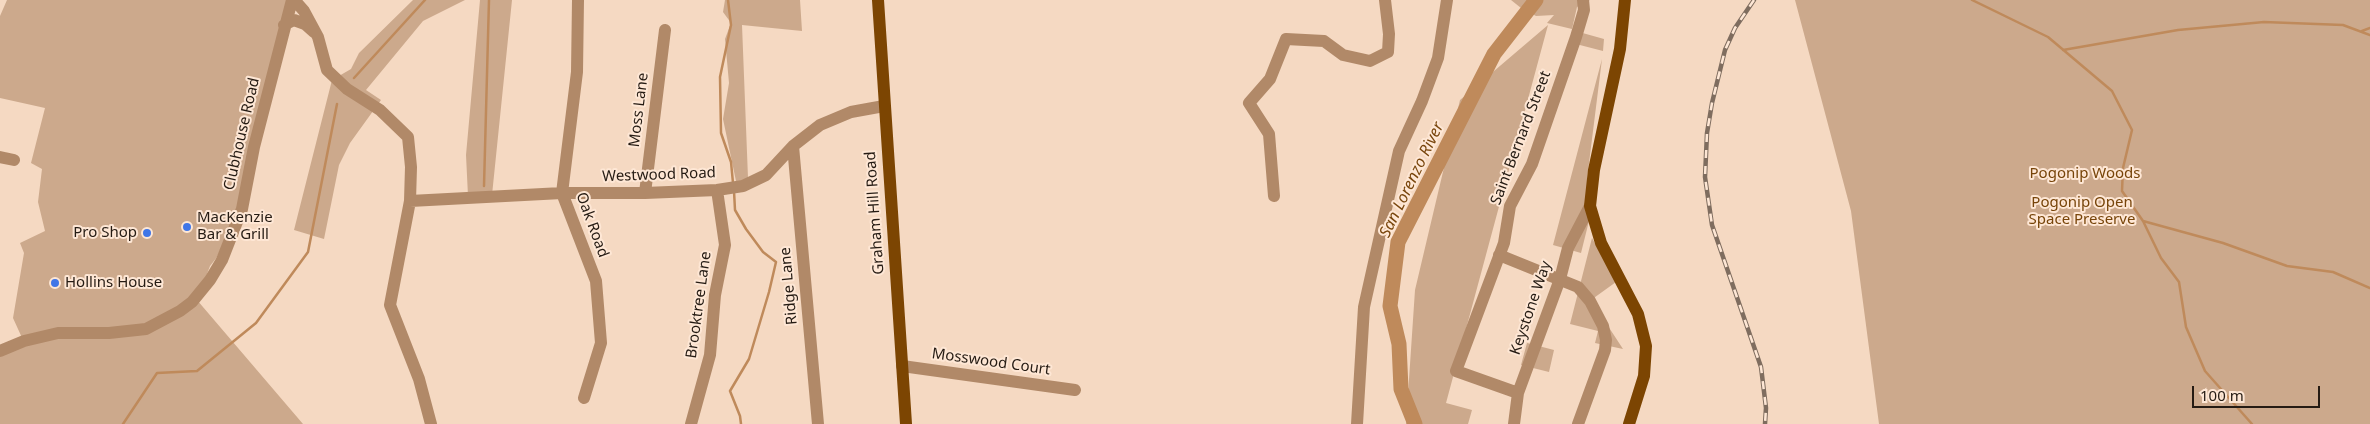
<!DOCTYPE html>
<style>
body{margin:0}
#map{position:relative;width:2370px;height:424px;overflow:hidden;background:#f5d9c2;font-family:"Noto Sans",sans-serif}
canvas{display:block}
.scale{position:absolute;left:2192px;top:386px;width:128px;height:22px;box-sizing:border-box;border:2px solid #251b13;border-top:0;padding-left:6px;font-size:15px;line-height:18px;white-space:nowrap;color:#251b13;-webkit-text-stroke:4px #fee7d5;paint-order:stroke}
</style>
<div id="map">
<canvas width="2370" height="424"></canvas>
<div class="scale">100 m</div>
</div>
<script>
const c = document.querySelector('canvas').getContext('2d');
c.lineJoin = 'round';
function fillPath(path, color) {
  c.fillStyle = color;
  c.fill(path, 'evenodd');
}
function poly(rows) {
  const path = new Path2D();
  for (const r of rows) {
    path.moveTo(r[0], r[1]);
    for (let i = 2; i < r.length; i += 2) path.lineTo(r[i], r[i + 1]);
  }
  return path;
}
function stroke(path, color, width, dash) {
  c.strokeStyle = color;
  c.lineWidth = width;
  c.lineCap = dash ? 'butt' : 'round';
  c.setLineDash(dash || []);
  c.stroke(path);
}
function label(font, color, halo, rows, align = 'center') {
  c.font = font + ' "Noto Sans",sans-serif';
  c.lineWidth = 4;
  c.setLineDash([]);
  c.textBaseline = 'middle';
  c.strokeStyle = halo;
  c.fillStyle = color;
  for (const [text, x, y, turn = 0] of rows) {
    c.save();
    c.translate(x, y);
    c.rotate((+turn || 0) * Math.PI / 180);
    c.textAlign = isNaN(turn) ? turn : align;
    if (halo) c.strokeText(text, 0, 0);
    c.fillText(text, 0, 0);
    c.restore();
  }
}
fillPath(poly([
 [7,0,291,0,244,196,217,257,210,266,197,300,303,424,0,424,0,349,23,340,13,318,24,253,20,243,45,231,38,202,42,169,31,163,45,108,0,98,0,16],
 [413,0,465,0,423,21,366,90,381,100,350,143,339,165,324,239,294,230,332,80,351,69,359,53],
 [480,0,512,0,492,195,468,196,466,155],
 [725,0,800,0,802,31,742,25,748,178,743,186,736,181,723,119,729,83,725,39,731,23,723,12],
 [1511,0,1590,0,1577,7,1572,29,1547,23,1554,15,1536,16,1521,8],
 [1795,0,2370,0,2370,424,1879,424,1851,211],
 [1548,25,1446,403,1472,410,1468,424,1406,424,1415,290,1460,100],
 [1579,32,1604,39,1603,51,1576,44],
 [1602,59,1587,179,1589,221,1581,253,1553,245],
 [1592,238,1616,282,1591,300,1623,349,1595,343,1598,331,1570,324],
 [1527,343,1554,350,1549,372,1521,365]
]), '#cca98c');
stroke(poly([
 [728,0,731,25,720,77,721,133,731,162,733,183],
 [1972,0,2048,37,2112,91,2132,130,2123,168,2122,191,2143,221,2161,258,2179,282,2186,327,2205,371,2252,424],
 [2362,31,2370,28],
 [2063,50,2178,30,2264,22,2343,25,2370,35],
 [354,78,425,0],
 [484,186,489,0],
 [734,191,735,210,746,229,763,252,776,262,769,292,749,359,730,391,740,416,741,424],
 [2143,221,2223,243,2287,266,2333,272,2370,288],
 [123,424,157,373,197,371,256,323,308,252,337,104]
]), '#bf8a5b', 2.5);
stroke(poly([
 [1415,424,1401,389,1399,344,1390,306,1398,242,1494,54,1536,0]
]), '#bf8a5b', 15);
stroke(poly([
 [292,0,297,3,304,11,318,37,327,70,347,89,380,110,408,137,411,167,410,201,390,305,419,379,431,424],
 [578,0,577,72,562,193,596,281,601,343,584,398],
 [284,25,294,20,305,24,314,32],
 [793,146,818,424],
 [0,157,14,160],
 [645,193,665,30],
 [1274,196,1269,134,1249,103,1270,79,1286,39,1324,41,1343,55,1370,61,1388,52,1389,34,1385,0],
 [410,201,562,193,645,193,717,190,743,186,766,175,793,146,820,125,851,112,884,106],
 [1499,255,1578,287,1590,301,1603,326,1606,340,1605,350,1578,424],
 [0,351,24,341,58,333,109,333,146,329,180,311,192,302,210,280,222,260,242,209,254,147,292,0],
 [902,366,1075,390],
 [1518,393,1456,371,1504,243,1510,206,1532,164,1576,37,1584,10,1583,0],
 [691,424,710,355,715,295,725,245,717,190],
 [1357,424,1364,307,1399,151,1422,101,1438,58,1447,0],
 [1514,424,1518,393,1560,279,1568,248,1590,206]
]), '#b18968', 12);
stroke(poly([
 [878,0,906,424],
 [1625,0,1620,49,1594,170,1590,206,1601,243,1638,314,1646,346,1644,376,1629,424]
]), '#7c4502', 12);
const rail = poly([
 [1754,0,1735,28,1725,50,1712,103,1707,133,1705,177,1712,225,1761,367,1766,408,1765,424]
]);
stroke(rail, '#7f6d5f', 4.5);
stroke(rail, '#fee7d5', 2.5, [8]);
for (const [x, y, r, color] of [
 [187,227,5,"#4076e7"],
 [147,233,5,"#4076e7"],
 [55,283,5,"#4076e7"]
]) {
  const dot = new Path2D();
  dot.arc(x, y, r, 0, 2 * Math.PI);
  c.fillStyle = color;
  c.fill(dot);
  stroke(dot, '#fee7d5', 2);
}
label('15px', '#251b13', '#fee7d5', [
 ["Moss Lane",639,110,-83],
 ["Clubhouse Road",242,134,-77],
 ["Saint Bernard Street",1521,138,-69],
 ["Westwood Road",659,175,-2],
 ["Graham Hill Road",875,213,-94],
 ["Oak Road",592,225,70],
 ["Ridge Lane",789,286,-95],
 ["Brooktree Lane",699,305,-82],
 ["Keystone Way",1531,308,-71],
 ["Mosswood Court",991,362,8]
]);
label('15px', '#774409', '#fee7d5', [
 ["Pogonip Woods",2085,174],
 ["Pogonip Open",2082,203],
 ["Space Preserve",2082,220]
]);
label('15px', '#251b13', '#fee7d5', [
 ["MacKenzie",197,218],
 ["Bar & Grill",197,235],
 ["Pro Shop",137,233,"right"],
 ["Hollins House",65,283]
], 'left');
label('italic 16px', '#79460d', '#fee7d5', [
 ["San Lorenzo River",1412,180,-64]
]);
</script>
